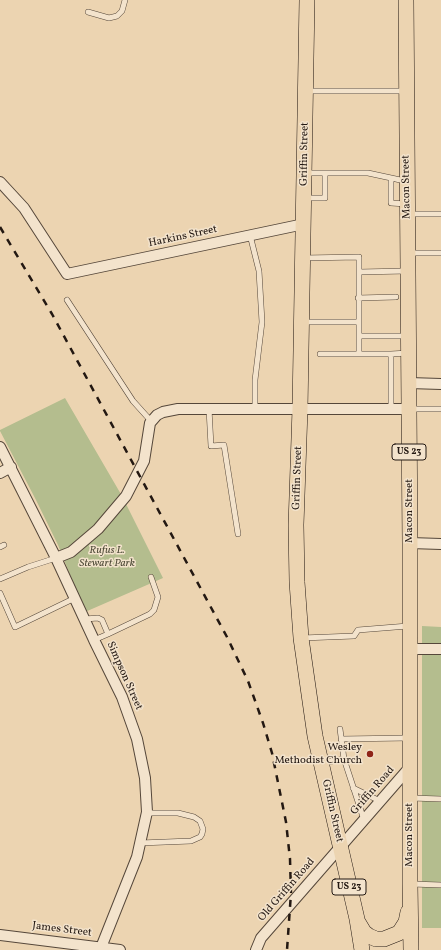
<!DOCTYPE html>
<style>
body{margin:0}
canvas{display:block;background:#ecd4b1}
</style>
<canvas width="441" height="950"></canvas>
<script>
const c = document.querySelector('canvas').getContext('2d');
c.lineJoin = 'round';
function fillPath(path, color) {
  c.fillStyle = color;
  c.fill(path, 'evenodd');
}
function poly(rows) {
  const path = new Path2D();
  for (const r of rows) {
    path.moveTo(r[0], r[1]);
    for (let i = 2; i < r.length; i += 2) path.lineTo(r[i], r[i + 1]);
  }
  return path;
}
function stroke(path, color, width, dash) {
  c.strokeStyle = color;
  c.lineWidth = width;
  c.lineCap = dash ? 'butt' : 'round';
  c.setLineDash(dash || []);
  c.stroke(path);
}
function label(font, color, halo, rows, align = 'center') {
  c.font = font + ' Vollkorn,serif';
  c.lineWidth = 3;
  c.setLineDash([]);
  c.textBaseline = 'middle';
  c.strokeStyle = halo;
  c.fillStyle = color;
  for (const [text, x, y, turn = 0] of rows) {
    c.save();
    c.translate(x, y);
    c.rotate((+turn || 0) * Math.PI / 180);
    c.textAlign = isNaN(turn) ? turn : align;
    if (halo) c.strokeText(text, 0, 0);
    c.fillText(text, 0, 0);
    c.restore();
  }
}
fillPath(poly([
 [65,398,122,496,163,578,85,612,58,545,36,500,0,431,0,430],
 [422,626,441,627,441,928,422,928]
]), '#b4bd8e');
const service = poly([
 [88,12,109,18,117,16,122,11,125,0],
 [307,91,405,91],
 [306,173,368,173,405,181],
 [391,178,391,203,406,204],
 [305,198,325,198,325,173],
 [410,214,441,214],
 [250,235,259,271,262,322,255,380,255,409],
 [409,253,441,253],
 [304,258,359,257,359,322],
 [359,272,406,271],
 [358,298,396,297],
 [67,300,133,401,151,421],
 [303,322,359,322,359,354],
 [359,336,408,336],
 [320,354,391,354,391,409],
 [391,354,408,353],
 [209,409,211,446,224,445,238,534],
 [410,409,441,409],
 [0,547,4,545],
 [0,579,28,567,56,558],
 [0,593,15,627,75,598],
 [85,619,98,618,102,620,108,634,94,640],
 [108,634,150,614,154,610,158,597,151,577],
 [302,638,354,636,358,630,408,626],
 [341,739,408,738],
 [344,759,364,820],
 [322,763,344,759,340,729],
 [353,788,380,801],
 [411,798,441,799],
 [140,843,191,841,200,837,202,834,203,829,200,821,194,817,178,813,147,813],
 [411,884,441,885]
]);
const minor = poly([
 [0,182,24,208,67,274,304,224],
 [409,383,441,384],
 [0,447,56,558,94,640,122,697,137,739,145,778,147,812,137,857,100,950],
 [0,473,11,467],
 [410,543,441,544],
 [56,558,71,552,98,529,126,496,144,461,150,423,157,415,163,412,178,409,409,409],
 [410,649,441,649],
 [0,935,120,950],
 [256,950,261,938,410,767]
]);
const primary = poly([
 [307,0,300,409,296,525,297,582,301,638,315,736,357,919,362,950],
 [406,0,410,543,410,884,411,950],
 [358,922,364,932,369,936,376,939,384,939,399,933,406,922,408,912]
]);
stroke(service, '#55473a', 6);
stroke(minor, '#55473a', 12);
stroke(primary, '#231812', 16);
stroke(service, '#f3e3cc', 5);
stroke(minor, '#f3e3cc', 10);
stroke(primary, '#ecd4b1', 15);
stroke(poly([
 [0,227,52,314,227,637,248,681,263,723,272,753,286,822,290,859,291,893,287,950]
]), '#231812', 2.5, [7, 7]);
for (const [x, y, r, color] of [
 [370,754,4,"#8f2418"]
]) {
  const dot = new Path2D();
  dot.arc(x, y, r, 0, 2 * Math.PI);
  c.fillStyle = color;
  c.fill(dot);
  stroke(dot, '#f3e3cc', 1.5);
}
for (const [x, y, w] of [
 [409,452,34],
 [349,887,34]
]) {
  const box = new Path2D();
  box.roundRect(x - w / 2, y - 8, w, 16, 3);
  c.fillStyle = '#f3e3cc';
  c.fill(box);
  stroke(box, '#231812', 1);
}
label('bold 10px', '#231812', null, [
 ["US 23",409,452],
 ["US 23",349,887]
]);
label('11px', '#231812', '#f3e3cc', [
 ["Griffin Street",305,154,-89],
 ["Macon Street",407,187,-91],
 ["Harkins Street",183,237,-12],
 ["Griffin Street",298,478,-88],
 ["Macon Street",410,511,-90],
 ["Simpson Street",124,676,66],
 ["Griffin Road",373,791,-49],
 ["Griffin Street",332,811,77],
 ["Macon Street",410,835,-90],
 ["Old Griffin Road",287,890,-49],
 ["James Street",62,930,7]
]);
label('italic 11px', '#4e4a37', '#f3e3cc', [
 ["Rufus L.",107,551],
 ["Stewart Park",107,564]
]);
label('11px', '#231812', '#f3e3cc', [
 ["Wesley",362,748],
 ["Methodist Church",362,761]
], 'right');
</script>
